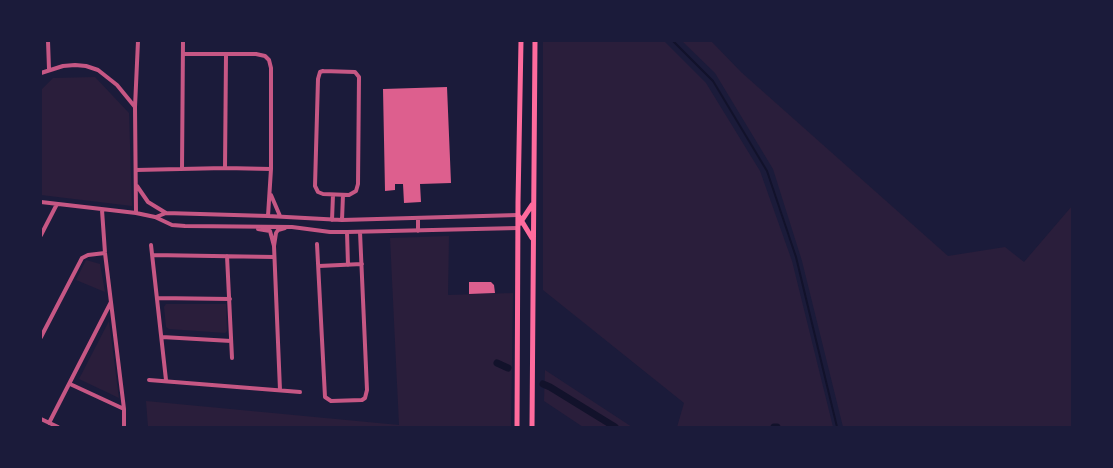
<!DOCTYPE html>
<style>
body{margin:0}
#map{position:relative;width:1113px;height:468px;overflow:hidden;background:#1b1b3a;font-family:"Nunito Sans",sans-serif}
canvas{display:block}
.frame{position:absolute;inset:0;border:42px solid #1b1b3a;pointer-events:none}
</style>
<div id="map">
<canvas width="1113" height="468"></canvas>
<div class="frame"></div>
</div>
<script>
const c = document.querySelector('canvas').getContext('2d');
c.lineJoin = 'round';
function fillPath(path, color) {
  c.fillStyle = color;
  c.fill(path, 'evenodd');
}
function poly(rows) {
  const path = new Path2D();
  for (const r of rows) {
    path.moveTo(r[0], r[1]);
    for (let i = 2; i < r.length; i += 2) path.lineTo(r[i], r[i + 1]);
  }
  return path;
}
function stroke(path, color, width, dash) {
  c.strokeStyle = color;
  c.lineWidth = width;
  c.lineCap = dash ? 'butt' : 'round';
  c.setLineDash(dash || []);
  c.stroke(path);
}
fillPath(poly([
 [543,41,664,41,706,83,760,171,792,261,833,427,677,427,684,403,543,290],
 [682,41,711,41,741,72,948,256,1005,247,1024,262,1072,206,1072,427,843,427,802,261,773,169,715,73],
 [95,77,129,113,132,206,41,195,41,90,53,78],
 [449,236,448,295,513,293,511,427,148,427,146,401,399,425,390,238],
 [86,260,100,264,105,292,76,280],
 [166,304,226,304,227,331,225,333,169,329,166,327,164,307],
 [109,321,119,398,79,379],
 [545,370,632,427,583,427,544,401]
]), '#2a1e3b');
stroke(poly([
 [673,41,713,81,767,171,796,257,837,427]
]), '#12122b', 2);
stroke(poly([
 [497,363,508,368],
 [543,384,550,387,615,427],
 [774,427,777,427]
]), '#12122b', 7);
fillPath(poly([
 [447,87,451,183,420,184,421,202,404,203,403,184,395,184,395,190,385,191,383,89],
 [469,282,491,282,494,285,495,293,469,294]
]), '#dd5f8e');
stroke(poly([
 [48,41,49,69],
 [183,54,256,54,265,56,269,60,271,68,271,169,268,216],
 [323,71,355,72,359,77,358,184,356,191,349,195,323,194,318,192,315,186,318,79,320,72,323,71],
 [41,73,63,66,75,65,86,66,98,70,117,85,135,107],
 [225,168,226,55],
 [182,169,183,41],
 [136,170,225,168,271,169],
 [137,186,148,202,166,213],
 [271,195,280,216],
 [41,202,136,213,155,217,172,225,185,226,292,227,330,232,347,232,518,228],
 [102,210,105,253,124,409,124,427],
 [136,213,135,107,138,41],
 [156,217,166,213,268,216,342,220,518,215],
 [332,220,333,195],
 [342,220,343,195],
 [258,229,270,231,274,246],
 [418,231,418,218],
 [347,232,348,265],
 [41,235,57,204],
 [317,244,325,397,331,401,362,400,365,398,367,390,360,232],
 [151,245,166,380],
 [152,255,274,257],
 [227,256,232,358],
 [319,266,362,264],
 [157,298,230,299],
 [41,337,82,258,88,255,105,253],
 [162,337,231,341],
 [149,380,300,392],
 [70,384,124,409],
 [280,390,274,246,276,233,278,230,285,228],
 [41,419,58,427],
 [49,423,111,302]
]), '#c65784', 4);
stroke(poly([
 [518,215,532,238],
 [520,223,532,205],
 [517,427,518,202,521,41],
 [532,427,535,41]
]), '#ff6b9d', 5);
</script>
